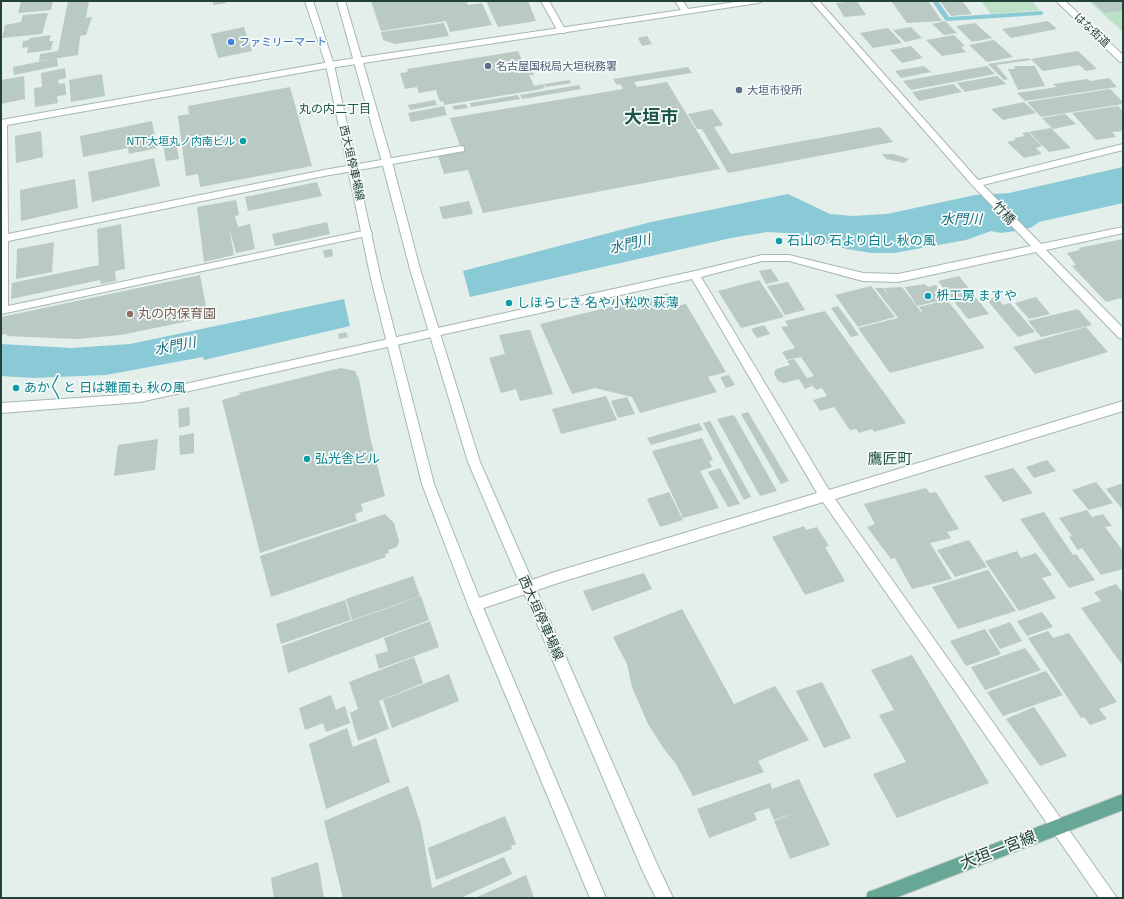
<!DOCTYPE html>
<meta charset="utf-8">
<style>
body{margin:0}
#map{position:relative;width:1124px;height:899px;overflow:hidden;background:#e4eeea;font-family:"Exo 2",sans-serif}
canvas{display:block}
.frame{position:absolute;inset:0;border:2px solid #224139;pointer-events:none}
</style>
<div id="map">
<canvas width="1124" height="899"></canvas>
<div class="frame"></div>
</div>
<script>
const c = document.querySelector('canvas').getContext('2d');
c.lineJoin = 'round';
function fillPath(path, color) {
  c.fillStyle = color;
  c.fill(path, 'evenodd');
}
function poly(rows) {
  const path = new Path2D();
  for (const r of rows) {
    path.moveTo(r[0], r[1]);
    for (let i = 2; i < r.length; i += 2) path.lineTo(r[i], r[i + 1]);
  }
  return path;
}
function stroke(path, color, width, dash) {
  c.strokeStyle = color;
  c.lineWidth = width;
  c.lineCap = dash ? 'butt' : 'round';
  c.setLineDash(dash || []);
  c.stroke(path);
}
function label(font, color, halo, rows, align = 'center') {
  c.font = font + ' "Exo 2","Noto Sans JP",sans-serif';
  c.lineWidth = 3.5;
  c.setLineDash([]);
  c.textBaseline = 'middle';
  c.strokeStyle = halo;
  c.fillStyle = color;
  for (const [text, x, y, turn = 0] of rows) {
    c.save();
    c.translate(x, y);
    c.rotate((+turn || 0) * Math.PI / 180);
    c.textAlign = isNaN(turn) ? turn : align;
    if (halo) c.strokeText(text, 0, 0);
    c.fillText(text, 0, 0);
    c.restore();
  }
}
fillPath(poly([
 [981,1,1031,1,1040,10,991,14],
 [1089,1,1123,1,1123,32]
]), '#bce1c6');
fillPath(poly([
 [1123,167,1123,203,1039,222,1032,227,1023,230,1001,233,991,231,966,240,894,253,872,253,847,249,786,233,767,232,731,238,470,297,463,271,651,222,788,194,830,214,852,216,887,214,975,195,1009,193],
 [344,299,350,326,204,360,203,357,106,375,34,378,1,376,1,344,71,348,130,344]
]), '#89cad6');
fillPath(poly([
 [932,1,938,1,949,17,1041,11,1044,13,1041,15,947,21,945,20,932,1]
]), '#89cad6');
fillPath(poly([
 [21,1,53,1,51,10,18,13],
 [68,1,89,1,86,18,92,17,86,35,80,36,78,55,39,61,40,54,58,51],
 [213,1,226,1,226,3,213,5],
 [371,1,466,1,468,5,482,3,492,25,450,32,446,21,381,31],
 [486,1,528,1,536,21,498,27],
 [857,1,866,15,844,17,836,3],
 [891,1,928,1,942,21,907,23],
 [940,1,962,1,972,14,951,16],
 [1092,1,1123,1,1123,10,1105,13],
 [48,13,42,34,2,38,5,25,21,22,23,15],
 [945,21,957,33,944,35,932,24],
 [1048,21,1057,29,1011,38,1002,29],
 [444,23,449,36,395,44,383,40,381,32],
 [975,23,992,38,972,42,956,26],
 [244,27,252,51,218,58,211,34],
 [911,27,922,38,905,42,893,30],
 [888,28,902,43,873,48,860,33],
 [51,35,49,41,53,41,51,50,27,53,28,47,22,48,23,41,29,40,30,38],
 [954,35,965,46,961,47,966,52,942,56,926,40],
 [647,36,652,44,642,46,638,38],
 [994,40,1013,57,987,62,969,45],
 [911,46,923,58,902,63,890,50],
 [518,51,524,65,529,64,534,75,529,75,536,90,444,105,443,101,440,102,436,90,419,93,417,87,405,89,400,73,408,72,407,69],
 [1078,51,1097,69,1086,71,1079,65,1043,71,1031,59],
 [57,58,58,66,14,75,13,67],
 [1028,58,1031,60,996,65,1008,79,1004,80,988,64],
 [924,66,931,72,901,78,895,71],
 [987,66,995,74,911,90,903,81],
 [1014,66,1035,66,1045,86,1018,90,1008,69,1015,69],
 [688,67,692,73,634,82,637,87,667,82,720,169,483,213,468,170,444,174,438,156,462,152,464,157,450,118,623,89,620,84,617,85,613,79],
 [65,68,66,78,58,80,59,84,65,83,66,95,57,96,58,103,35,107,34,88,42,87,41,73],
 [102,74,105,96,71,102,69,80],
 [24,76,25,99,1,104,1,80],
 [997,76,1006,84,965,92,957,83],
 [1109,78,1117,87,1025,101,1017,93,1057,87,1053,84,1087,79,1090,81],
 [570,80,571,83,546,87,544,84],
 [543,84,545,88,536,90,534,86],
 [953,84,962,92,919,101,912,92],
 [579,85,581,89,522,99,520,95],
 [290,87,312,166,200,187,198,174,186,176,178,116,189,114,188,106],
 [1110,89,1123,102,1123,104,1041,117,1027,102],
 [518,95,520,99,471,107,470,103],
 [435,100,437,105,410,110,408,105],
 [1024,102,1036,113,1003,120,991,109],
 [466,104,468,108,454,110,452,106],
 [444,106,447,115,411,122,408,113],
 [1118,106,1123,111,1123,131,1112,132,1116,137,1096,140,1072,113],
 [712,109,723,125,714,127,731,154,880,127,893,142,728,173,702,129,697,129,688,114],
 [1065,114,1076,124,1053,129,1042,118],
 [152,121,157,148,129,154,128,148,83,157,80,136],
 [1051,128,1071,148,1049,152,1029,132],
 [41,131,43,157,16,163,15,136],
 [1022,133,1028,132,1042,146,1036,148,1042,154,1024,158,1007,142,1016,140,1014,138,1025,136],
 [176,142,179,159,166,161,163,145],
 [882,154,893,154,909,159,904,163,886,159],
 [154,158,160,186,92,202,88,172],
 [75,179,78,208,21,221,20,190],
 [317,182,322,196,248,211,245,197],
 [236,200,239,215,235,216,238,227,250,224,255,249,236,253,229,228,234,255,204,262,197,207],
 [469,201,473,214,443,219,439,207],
 [327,222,330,234,275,246,272,234],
 [121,224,125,269,115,271,116,281,101,284,100,280,11,299,12,283,99,265,97,229],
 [1123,239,1123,301,1121,298,1106,302,1072,266,1076,265,1067,253,1080,250,1079,248],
 [54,242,52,272,16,279,17,249],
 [332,249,333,256,325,258,323,250],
 [771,269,779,281,766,284,759,271],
 [200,275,208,317,121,335,76,339,7,336,7,334,1,335,1,317],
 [959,276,989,314,968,319,938,281],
 [759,280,784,317,741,328,718,291],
 [788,282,805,310,785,315,767,286],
 [925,284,928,287,936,285,947,299,917,306,905,287],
 [871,286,895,317,858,327,835,295],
 [902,287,921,312,922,311,919,307,947,300,985,348,890,373,858,328,898,318,875,288,883,288,893,301,884,288],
 [668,293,676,306,686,304,726,372,708,377,717,392,640,413,632,397,595,388,572,394,540,324],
 [997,297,1003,305,1010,303,1035,332,1018,337,987,300],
 [1036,297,1050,314,1029,319,1015,303],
 [838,306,859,335,851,337,831,308],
 [1078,309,1092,325,1041,337,1028,321],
 [825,311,906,423,874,432,872,429,859,433,856,429,850,430,834,407,820,411,813,400,827,396,822,388,816,390,808,380,812,386,805,389,799,379,784,383,778,381,774,374,776,369,790,365,787,361,794,359,807,378,814,376,801,357,787,360,782,352,795,348,781,327,788,326,785,321],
 [764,325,770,334,757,338,751,329],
 [1086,327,1108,352,1035,374,1013,347],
 [527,330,530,330,553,394,520,401,516,389,501,393,489,358,505,354,499,335],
 [346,332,348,337,339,339,338,334],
 [341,368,355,371,359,379,370,437,385,496,361,504,363,511,355,514,357,521,260,553,222,400,240,395,239,393],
 [729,375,735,385,726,388,720,377],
 [606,396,617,420,561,434,552,409],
 [627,397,635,414,618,418,611,401],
 [189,407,190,425,179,428,178,409],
 [748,412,789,481,781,484,741,414],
 [734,415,777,491,760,496,717,419],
 [710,421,751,497,744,500,703,423],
 [699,423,703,430,651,445,647,438],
 [194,433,194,453,180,455,179,436],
 [702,438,713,460,709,461,712,467,700,471,719,508,683,518,652,451],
 [158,439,155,470,114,476,118,445],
 [1047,460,1056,471,1034,478,1026,467],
 [720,468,740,504,728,507,708,472],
 [1013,468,1033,493,1003,502,984,476],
 [1096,482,1113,503,1089,510,1072,490],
 [1123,483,1123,510,1106,489],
 [926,488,930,493,936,492,959,529,947,532,951,538,930,543,952,579,912,589,895,558,891,559,867,527,875,524,864,504],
 [669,492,683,520,660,527,647,499],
 [1087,510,1092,517,1103,514,1112,526,1105,527,1123,551,1123,569,1101,575,1082,548,1078,550,1069,537,1072,536,1059,518],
 [1044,512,1073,555,1076,554,1095,580,1069,588,1020,519],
 [385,514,394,523,399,541,397,547,388,550,389,553,385,554,386,557,271,597,260,556],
 [804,526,806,530,817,527,829,546,825,547,845,581,805,595,772,537],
 [969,540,987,567,955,577,937,550],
 [1017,551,1021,558,1036,553,1052,575,1042,578,1056,598,1019,611,985,561],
 [988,570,1016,611,958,629,932,587],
 [644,573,652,589,592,611,583,591],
 [413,576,420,596,352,620,346,599],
 [1116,584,1123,593,1123,666,1081,608,1101,601,1094,592],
 [421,596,429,620,288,673,282,646],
 [345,600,351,620,281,644,276,624],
 [682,609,734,704,775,686,809,740,758,761,764,772,693,796,676,764,664,749,648,724,632,687,627,664,613,637],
 [1042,612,1053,627,1027,636,1017,621],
 [430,621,439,647,379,669,375,655,388,651,384,638],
 [1010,622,1022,641,1000,649,988,630],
 [985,629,1001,654,966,666,950,641],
 [1048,631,1053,638,1069,633,1117,702,1099,709,1107,719,1090,725,1084,717,1081,718,1028,638],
 [1025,648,1041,670,985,690,971,667],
 [912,655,989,783,897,818,873,774,906,762,879,715,894,710,871,670],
 [414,657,423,683,379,701,389,729,358,741,350,713,358,709,349,682],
 [1046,671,1063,695,1003,716,987,692],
 [449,674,459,701,392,728,383,700],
 [822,682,851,738,824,748,796,691],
 [331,695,336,710,345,706,350,723,326,732,323,723,305,730,299,708],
 [1034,707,1067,756,1040,766,1006,719],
 [347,728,353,747,376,738,390,782,326,809,309,744],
 [799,779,830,845,790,859,774,821,799,811,774,820,769,808,754,813,757,820,709,838,697,809,770,783,772,789],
 [408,786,421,825,432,888,504,857,512,874,461,898,343,898,324,821],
 [505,816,516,844,511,846,512,849,436,880,428,848],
 [318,862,324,898,274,898,271,878],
 [526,875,534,898,475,898]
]), '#b9c9c3');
const service = poly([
 [461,146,464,147,464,151,387,165,382,162,387,159,461,146]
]);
const minor = poly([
 [541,1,549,1,566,31,565,33,559,33,541,1],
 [811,1,819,1,978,180,1123,144,1123,150,983,185,1041,244,1123,227,1123,233,1046,250,1123,328,1123,339,1119,338,1036,252,898,282,863,281,789,261,762,261,701,277,829,490,1123,401,1123,411,835,499,1117,898,1099,898,823,502,558,583,475,611,470,609,468,605,470,601,558,571,817,493,692,279,140,402,1,413,1,403,140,394,695,271,762,255,789,255,863,273,898,274,1031,246,973,186,811,1],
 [330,62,333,63,333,67,7,125,8,234,324,170,387,159,392,162,387,165,324,176,8,241,8,306,367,230,371,231,372,233,371,235,1,314,1,120,330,62]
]);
const tertiary = poly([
 [675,1,683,1,688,9,742,1,762,1,758,3,330,68,326,65,330,62,681,10,675,1],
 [1056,1,1065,1,1123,55,1123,62,1120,62,1056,1]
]);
const secondary = poly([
 [305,1,313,1,334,65,381,279,434,484,482,605,606,898,590,898,468,605,422,484,371,279,326,65,305,1],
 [337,1,345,1,392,162,420,269,480,462,656,862,673,898,656,898,644,874,468,462,410,269,382,162,337,1]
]);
const primary = poly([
 [1123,794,1123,810,895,898,866,898,868,892,874,890,1123,794]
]);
stroke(service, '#a6b7b1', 2);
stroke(minor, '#a6b7b1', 2);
stroke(tertiary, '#a6b7b1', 2);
stroke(secondary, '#a1bbb2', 2);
stroke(primary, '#c1cac8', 2);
fillPath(service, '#fff');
fillPath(minor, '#fff');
fillPath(tertiary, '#fff');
fillPath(secondary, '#fff');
fillPath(primary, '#66a796');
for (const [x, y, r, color] of [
 [231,42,4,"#3f7fe0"],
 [488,66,4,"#5c6f8a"],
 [739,90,4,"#5c6f8a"],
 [243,141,4,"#0f9aa8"],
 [779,241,4,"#0f9aa8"],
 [928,296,4,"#0f9aa8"],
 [509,303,4,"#0f9aa8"],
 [130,314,4,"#8d6e63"],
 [16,388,4,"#0f9aa8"],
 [307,459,4,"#0f9aa8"]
]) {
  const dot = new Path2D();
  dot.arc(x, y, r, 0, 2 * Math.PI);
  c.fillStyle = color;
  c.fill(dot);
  stroke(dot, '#f5faf8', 1.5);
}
label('11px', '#224139', '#f5faf8', [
 ["はな街道",1092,30,43],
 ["西大垣停車場線",352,163,77]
]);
label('11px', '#366cbe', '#f5faf8', [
 ["ファミリーマート",239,42]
], 'left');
label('11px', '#4e5e75', '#f5faf8', [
 ["名古屋国税局大垣税務署",496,66],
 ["大垣市役所",747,90]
], 'left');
label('11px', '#0d838f', '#f5faf8', [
 ["NTT大垣丸ノ内南ビル",235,141]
], 'right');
label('12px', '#1c5548', '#f5faf8', [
 ["丸の内二丁目",335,109]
]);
label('13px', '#224139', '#f5faf8', [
 ["竹橋",1004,213,47],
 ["西大垣停車場線",541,618,66]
]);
label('13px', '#0d838f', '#f5faf8', [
 ["石山の 石より白し 秋の風",787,241],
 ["枡工房 ますや",936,296],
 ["しほらしき 名や小松吹 萩薄",517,303],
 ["あか〱と 日は難面も 秋の風",24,388],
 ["弘光舎ビル",315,459]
], 'left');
label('13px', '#785e54', '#f5faf8', [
 ["丸の内保育園",138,314]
], 'left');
label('italic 14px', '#176f82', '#f5faf8', [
 ["水門川",961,219],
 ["水門川",630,244,-13],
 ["水門川",175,346,-11]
]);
label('15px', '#1c5548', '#f5faf8', [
 ["鷹匠町",890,459]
]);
label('16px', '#224139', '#f5faf8', [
 ["大垣一宮線",998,850,-21]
]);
label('bold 18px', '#1c5548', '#f5faf8', [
 ["大垣市",651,117]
]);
</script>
